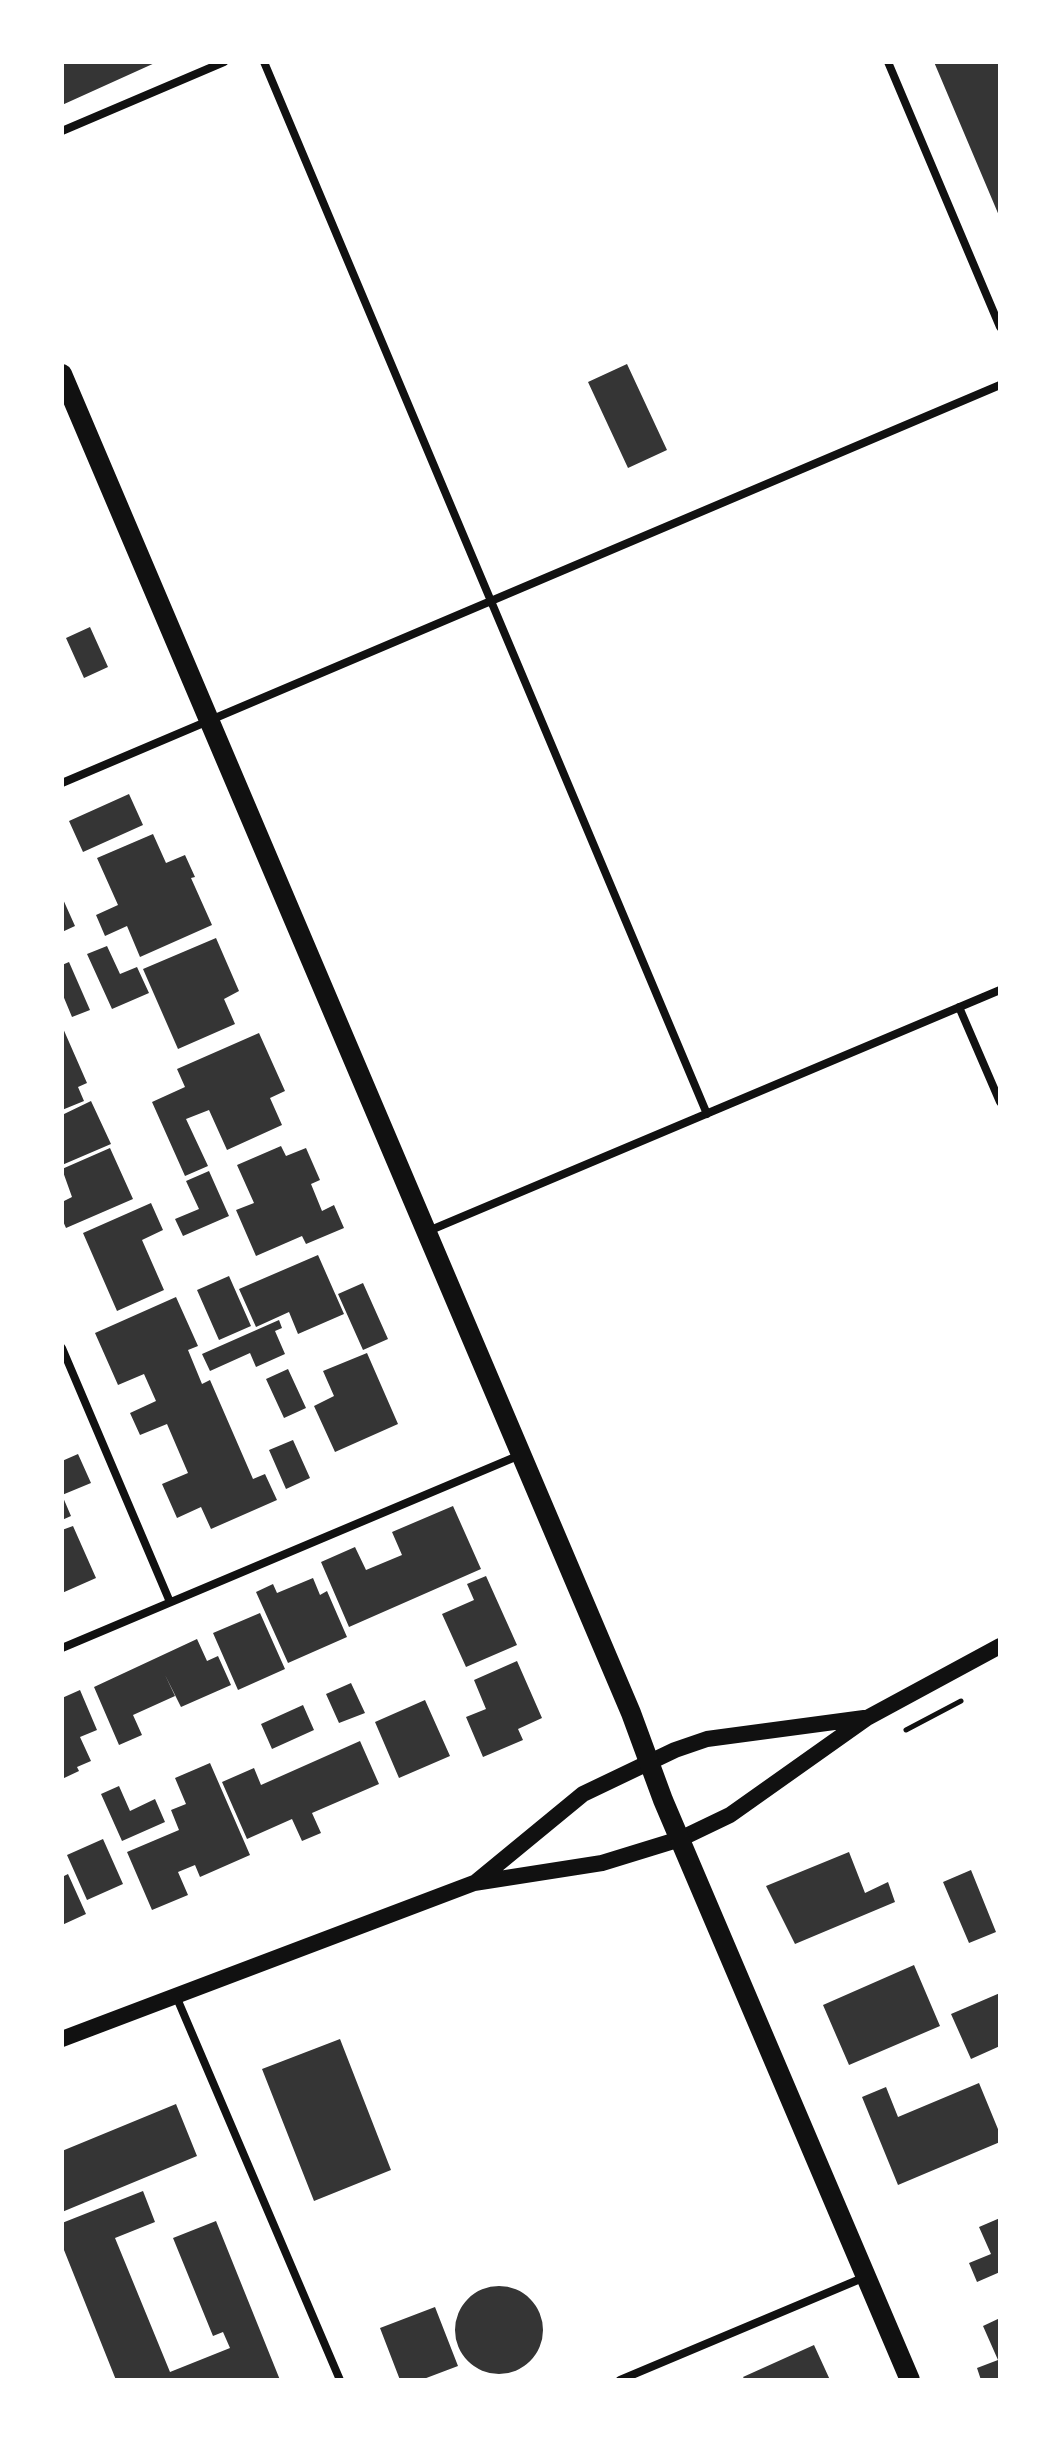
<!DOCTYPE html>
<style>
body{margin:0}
#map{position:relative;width:1062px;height:2442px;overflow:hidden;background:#fff;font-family:"Sofia Sans Condensed",sans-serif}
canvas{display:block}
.frame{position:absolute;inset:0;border:64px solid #fff;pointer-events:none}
</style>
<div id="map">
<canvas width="1062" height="2442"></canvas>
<div class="frame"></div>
</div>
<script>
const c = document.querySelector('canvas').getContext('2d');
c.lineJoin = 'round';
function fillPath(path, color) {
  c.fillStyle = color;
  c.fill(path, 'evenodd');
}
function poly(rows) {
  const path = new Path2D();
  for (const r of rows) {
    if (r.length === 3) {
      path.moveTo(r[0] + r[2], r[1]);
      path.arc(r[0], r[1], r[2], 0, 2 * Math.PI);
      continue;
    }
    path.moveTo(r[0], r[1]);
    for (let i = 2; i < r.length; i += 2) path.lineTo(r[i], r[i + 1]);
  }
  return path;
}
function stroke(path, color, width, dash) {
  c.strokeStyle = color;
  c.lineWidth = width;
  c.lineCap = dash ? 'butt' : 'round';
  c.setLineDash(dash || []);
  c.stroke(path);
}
fillPath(poly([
 [62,62,157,62,62,105],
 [934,62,1000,62,1000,218],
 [627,364,667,450,628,468,588,382],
 [90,627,108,667,84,678,66,638],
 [129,794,143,825,83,852,69,821],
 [153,834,166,863,185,855,195,877,191,878,212,925,140,957,127,926,105,936,96,915,118,905,97,858],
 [62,897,75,926,62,932],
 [216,938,239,991,224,999,235,1024,178,1049,143,969],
 [107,946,120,974,137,967,149,993,112,1009,87,954],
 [69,962,90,1010,72,1017,62,993,62,965],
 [62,1026,87,1083,78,1087,84,1101,62,1110],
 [259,1033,285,1091,270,1098,282,1125,227,1150,209,1110,186,1119,208,1166,185,1176,152,1102,185,1087,177,1069],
 [91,1101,111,1144,62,1165,62,1115],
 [281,1146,286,1156,306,1148,320,1180,311,1184,322,1211,334,1205,344,1228,306,1244,302,1236,256,1256,236,1210,254,1203,237,1165],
 [110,1148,133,1199,66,1228,62,1219,62,1202,72,1197,62,1169],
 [209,1171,229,1216,183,1236,175,1219,199,1209,186,1181],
 [151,1203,163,1230,142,1240,164,1290,117,1311,83,1233],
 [318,1255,344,1314,298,1334,289,1312,256,1327,239,1289],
 [229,1276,251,1326,219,1340,197,1290],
 [363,1283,388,1339,363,1350,338,1294],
 [176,1297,198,1346,188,1350,202,1384,210,1380,253,1479,265,1474,277,1500,211,1529,201,1507,177,1518,162,1484,188,1473,167,1424,140,1435,130,1413,156,1401,144,1374,118,1385,95,1333],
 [279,1320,282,1328,275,1331,285,1354,256,1367,250,1353,210,1371,202,1354],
 [367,1353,398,1424,335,1452,314,1406,334,1396,323,1371],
 [288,1369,306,1408,284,1418,266,1379],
 [293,1440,310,1478,286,1489,269,1450],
 [78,1454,91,1483,62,1495,71,1516,62,1520,62,1461],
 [453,1506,481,1569,349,1627,321,1562,355,1547,366,1570,402,1555,392,1532],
 [73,1526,96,1578,62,1593,62,1530],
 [486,1576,517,1645,466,1667,442,1614,474,1600,467,1584],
 [313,1578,320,1595,327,1591,347,1637,288,1663,256,1592,273,1584,277,1593],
 [260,1613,285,1669,238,1690,213,1633],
 [197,1639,207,1661,218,1656,231,1685,181,1707,165,1675,175,1696,133,1715,142,1735,119,1745,94,1687],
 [517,1661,542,1718,518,1729,523,1740,483,1757,466,1717,486,1709,474,1680],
 [351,1683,365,1713,339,1723,326,1694],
 [80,1690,97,1730,80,1737,91,1761,77,1767,79,1771,62,1779,62,1698],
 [425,1700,450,1756,399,1778,375,1722],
 [303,1705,314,1730,272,1749,261,1724],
 [360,1741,379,1784,312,1813,321,1833,302,1841,292,1819,247,1839,222,1782,254,1768,261,1785],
 [210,1763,250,1855,200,1877,195,1865,178,1872,188,1895,152,1910,127,1852,179,1830,171,1810,186,1804,175,1778],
 [119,1786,130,1811,155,1799,165,1822,122,1841,101,1794],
 [103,1839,123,1884,87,1900,67,1855],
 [849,1852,865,1893,888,1882,895,1902,795,1944,766,1886],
 [971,1870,996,1932,969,1943,943,1882],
 [68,1874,86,1914,62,1925,62,1877],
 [914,1965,940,2026,849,2065,823,2005],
 [1000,1993,1000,2046,971,2059,951,2014],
 [340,2039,391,2170,314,2201,262,2069],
 [979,2083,1000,2134,1000,2142,898,2185,862,2097,886,2087,898,2117],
 [176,2104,197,2156,62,2212,62,2151],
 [143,2191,155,2222,115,2238,170,2372,230,2348,223,2332,213,2336,173,2238,216,2221,280,2380,116,2380,62,2245,62,2223],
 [1000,2218,1000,2272,977,2282,969,2263,991,2254,979,2227],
 [499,2330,44],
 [435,2307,458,2366,421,2380,400,2380,380,2328],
 [1000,2318,1000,2380,981,2380,977,2368,998,2360,983,2326],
 [814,2345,830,2380,745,2380,743,2377]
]), '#353535');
stroke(poly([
 [906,1730,961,1701]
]), '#111', 5);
stroke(poly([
 [264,62,707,1114],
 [888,62,1000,327],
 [62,131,224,62],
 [62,783,1000,385],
 [959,1007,1000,1102],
 [426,1232,1000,990],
 [62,1348,170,1602],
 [62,1648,520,1455],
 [176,1996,340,2380],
 [620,2380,865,2277]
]), '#111', 8);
stroke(poly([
 [476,1882,583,1794,675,1750,707,1739,864,1718],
 [62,2039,474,1883,602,1863,680,1839,730,1815,867,1718,1000,1646]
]), '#111', 16);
stroke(poly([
 [62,374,631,1713,663,1800,910,2380]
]), '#111', 20);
</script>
